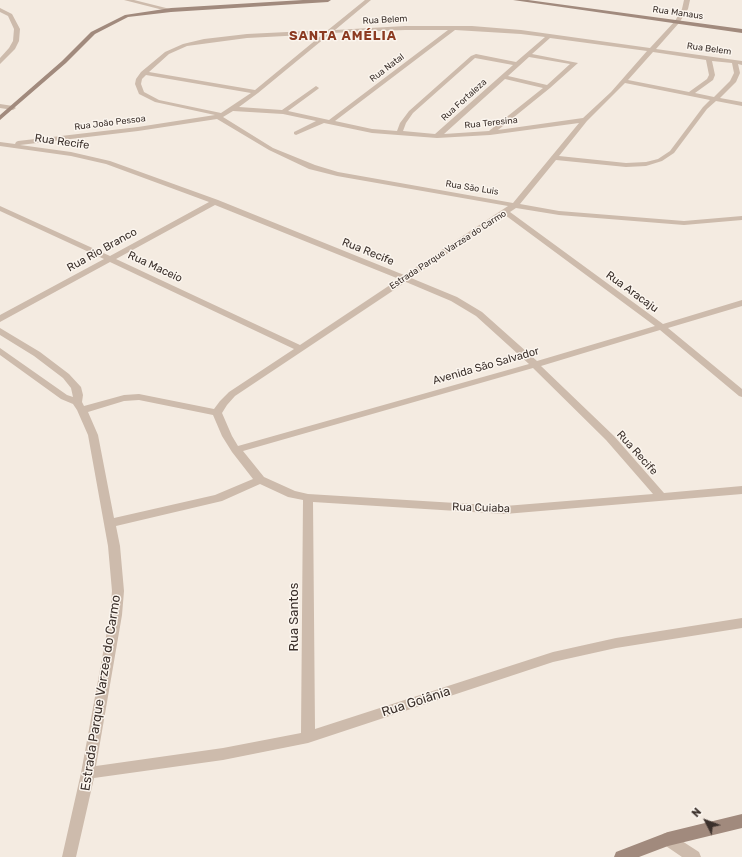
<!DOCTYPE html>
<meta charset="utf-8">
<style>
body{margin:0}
#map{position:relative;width:742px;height:857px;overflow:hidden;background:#f4ebe1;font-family:Rubik,sans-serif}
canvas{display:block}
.north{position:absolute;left:686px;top:801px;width:40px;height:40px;-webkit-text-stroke:3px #fbf5ee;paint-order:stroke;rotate:312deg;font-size:11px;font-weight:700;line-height:16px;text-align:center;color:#3b302b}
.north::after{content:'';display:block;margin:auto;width:14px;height:18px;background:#3b302b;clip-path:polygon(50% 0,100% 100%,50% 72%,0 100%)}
</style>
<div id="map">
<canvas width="742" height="857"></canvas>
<div class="north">N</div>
</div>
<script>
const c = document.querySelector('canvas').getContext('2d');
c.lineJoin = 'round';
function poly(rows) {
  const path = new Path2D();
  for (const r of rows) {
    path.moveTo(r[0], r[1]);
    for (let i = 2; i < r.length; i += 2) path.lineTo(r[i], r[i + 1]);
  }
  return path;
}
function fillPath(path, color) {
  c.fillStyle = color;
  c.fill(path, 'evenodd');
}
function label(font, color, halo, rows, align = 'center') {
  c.font = font + ' Rubik,sans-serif';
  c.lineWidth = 3;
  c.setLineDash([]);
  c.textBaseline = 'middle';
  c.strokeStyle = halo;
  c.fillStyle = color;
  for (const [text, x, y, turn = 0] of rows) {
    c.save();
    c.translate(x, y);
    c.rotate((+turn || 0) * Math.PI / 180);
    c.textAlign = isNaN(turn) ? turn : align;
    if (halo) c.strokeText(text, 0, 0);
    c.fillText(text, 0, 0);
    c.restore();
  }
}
fillPath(poly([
 [124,0,134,0,174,10,171,12,124,0],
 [365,0,371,0,335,30,405,26,472,26,521,30,650,48,675,21,682,9,684,0,690,0,688,9,679,23,656,49,742,61,742,65,738,64,740,73,736,82,720,98,742,102,742,106,716,101,707,109,674,153,662,161,646,166,626,167,556,160,520,204,559,211,684,221,742,216,742,220,684,225,559,215,516,208,510,212,663,324,742,300,742,306,668,328,742,389,742,397,739,396,660,330,541,366,614,436,664,493,742,486,742,494,505,514,313,502,315,729,553,652,616,638,742,618,742,628,616,648,553,662,308,743,223,760,94,778,76,857,62,857,81,773,110,615,112,591,108,546,88,435,77,410,73,404,61,399,0,355,0,348,67,395,73,397,71,388,63,378,34,356,0,335,0,328,40,352,69,374,81,387,83,395,82,402,84,406,124,395,139,394,214,409,220,401,229,392,294,349,110,262,0,322,0,315,104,259,0,211,0,206,110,256,209,202,106,164,71,156,0,146,0,142,15,144,16,142,18,141,138,127,215,115,155,102,139,94,135,84,136,79,141,72,165,52,183,44,204,39,247,34,328,30,365,0],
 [405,30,448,30,329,120,288,111,318,89,319,88,316,86,282,110,239,107,258,93,331,33,405,30],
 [455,30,521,34,545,37,516,62,476,54,471,56,409,111,400,123,397,131,372,129,335,121,455,30],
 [323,34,255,90,149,72,169,54,187,46,247,38,323,34],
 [550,38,647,51,611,92,583,118,498,130,550,88,578,63,532,54,550,38],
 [653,52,706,60,709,75,707,79,689,92,628,80,653,52],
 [529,57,570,64,547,85,508,76,529,57],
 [475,58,513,65,435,134,403,131,406,123,413,113,475,58],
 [712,61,732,63,734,73,730,81,714,97,695,93,713,80,715,75,712,61],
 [146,75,251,93,221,113,159,100,144,92,141,84,142,79,146,75],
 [505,79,543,88,489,131,444,134,505,79],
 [625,83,710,100,703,107,670,151,658,159,646,162,626,163,559,156,587,121,625,83],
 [233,111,283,114,316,121,294,132,294,134,296,135,324,123,372,133,437,138,490,135,579,123,513,203,338,172,315,165,273,148,223,117,233,111],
 [217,119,269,150,309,169,337,176,508,206,404,275,218,200,110,161,71,152,20,145,138,131,217,119],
 [215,205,399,279,300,345,116,259,215,205],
 [505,215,655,326,537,361,482,312,457,297,411,278,505,215],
 [406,282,451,301,476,316,529,364,238,446,232,436,222,413,227,405,235,396,406,282],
 [533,368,606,440,653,494,505,506,308,494,295,491,264,477,243,451,533,368],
 [139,400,213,415,222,436,232,452,253,479,215,495,114,518,98,435,88,412,124,401,139,400],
 [260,484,288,497,303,500,301,733,223,748,96,766,122,615,124,591,120,546,116,526,222,501,260,484],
 [0,8,12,14,20,29,19,41,15,49,0,64,0,58,9,48,13,41,14,29,8,16,0,12,0,8],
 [0,104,13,106,16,108,13,110,0,108,0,104],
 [668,832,699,852,701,857,682,857,663,844,661,839,663,834,668,832]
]), '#cdbbac');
fillPath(poly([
 [303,0,331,0,328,2,171,12,128,17,95,34,66,63,0,120,0,115,62,61,91,32,125,15,171,8,303,0],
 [513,0,528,0,742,29,742,33,513,0],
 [742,814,742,828,668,846,639,857,614,857,616,852,668,832,742,814]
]), '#a18a7d');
label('9px', '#3b302b', '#fbf5ee', [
 ["Rua Manaus",678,13,8],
 ["Rua Belem",385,20,-3],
 ["Rua Belem",709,49,8],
 ["Rua Natal",387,68,-37],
 ["Rua Fortaleza",464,100,-42],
 ["Rua João Pessoa",110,123,-7],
 ["Rua Teresina",491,123,-6],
 ["Rua São Luis",472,188,9],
 ["Estrada Parque Varzea do Carmo",448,250,-33]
]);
label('11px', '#3b302b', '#fbf5ee', [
 ["Rua Recife",62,142,8],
 ["Rua Rio Branco",102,250,-29],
 ["Rua Recife",368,252,22],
 ["Rua Maceio",155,267,25],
 ["Rua Aracaju",632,292,36],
 ["Avenida São Salvador",486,366,-16],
 ["Rua Recife",637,453,48],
 ["Rua Cuiaba",481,508,2]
]);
c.letterSpacing = '1px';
label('bold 13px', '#8c3b22', '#fbf5ee', [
 ["SANTA AMÉLIA",343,36]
]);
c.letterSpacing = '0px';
label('13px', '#3b302b', '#fbf5ee', [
 ["Rua Santos",294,617,-90],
 ["Estrada Parque Varzea do Carmo",101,693,-81],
 ["Rua Goiânia",416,702,-18]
]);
</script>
